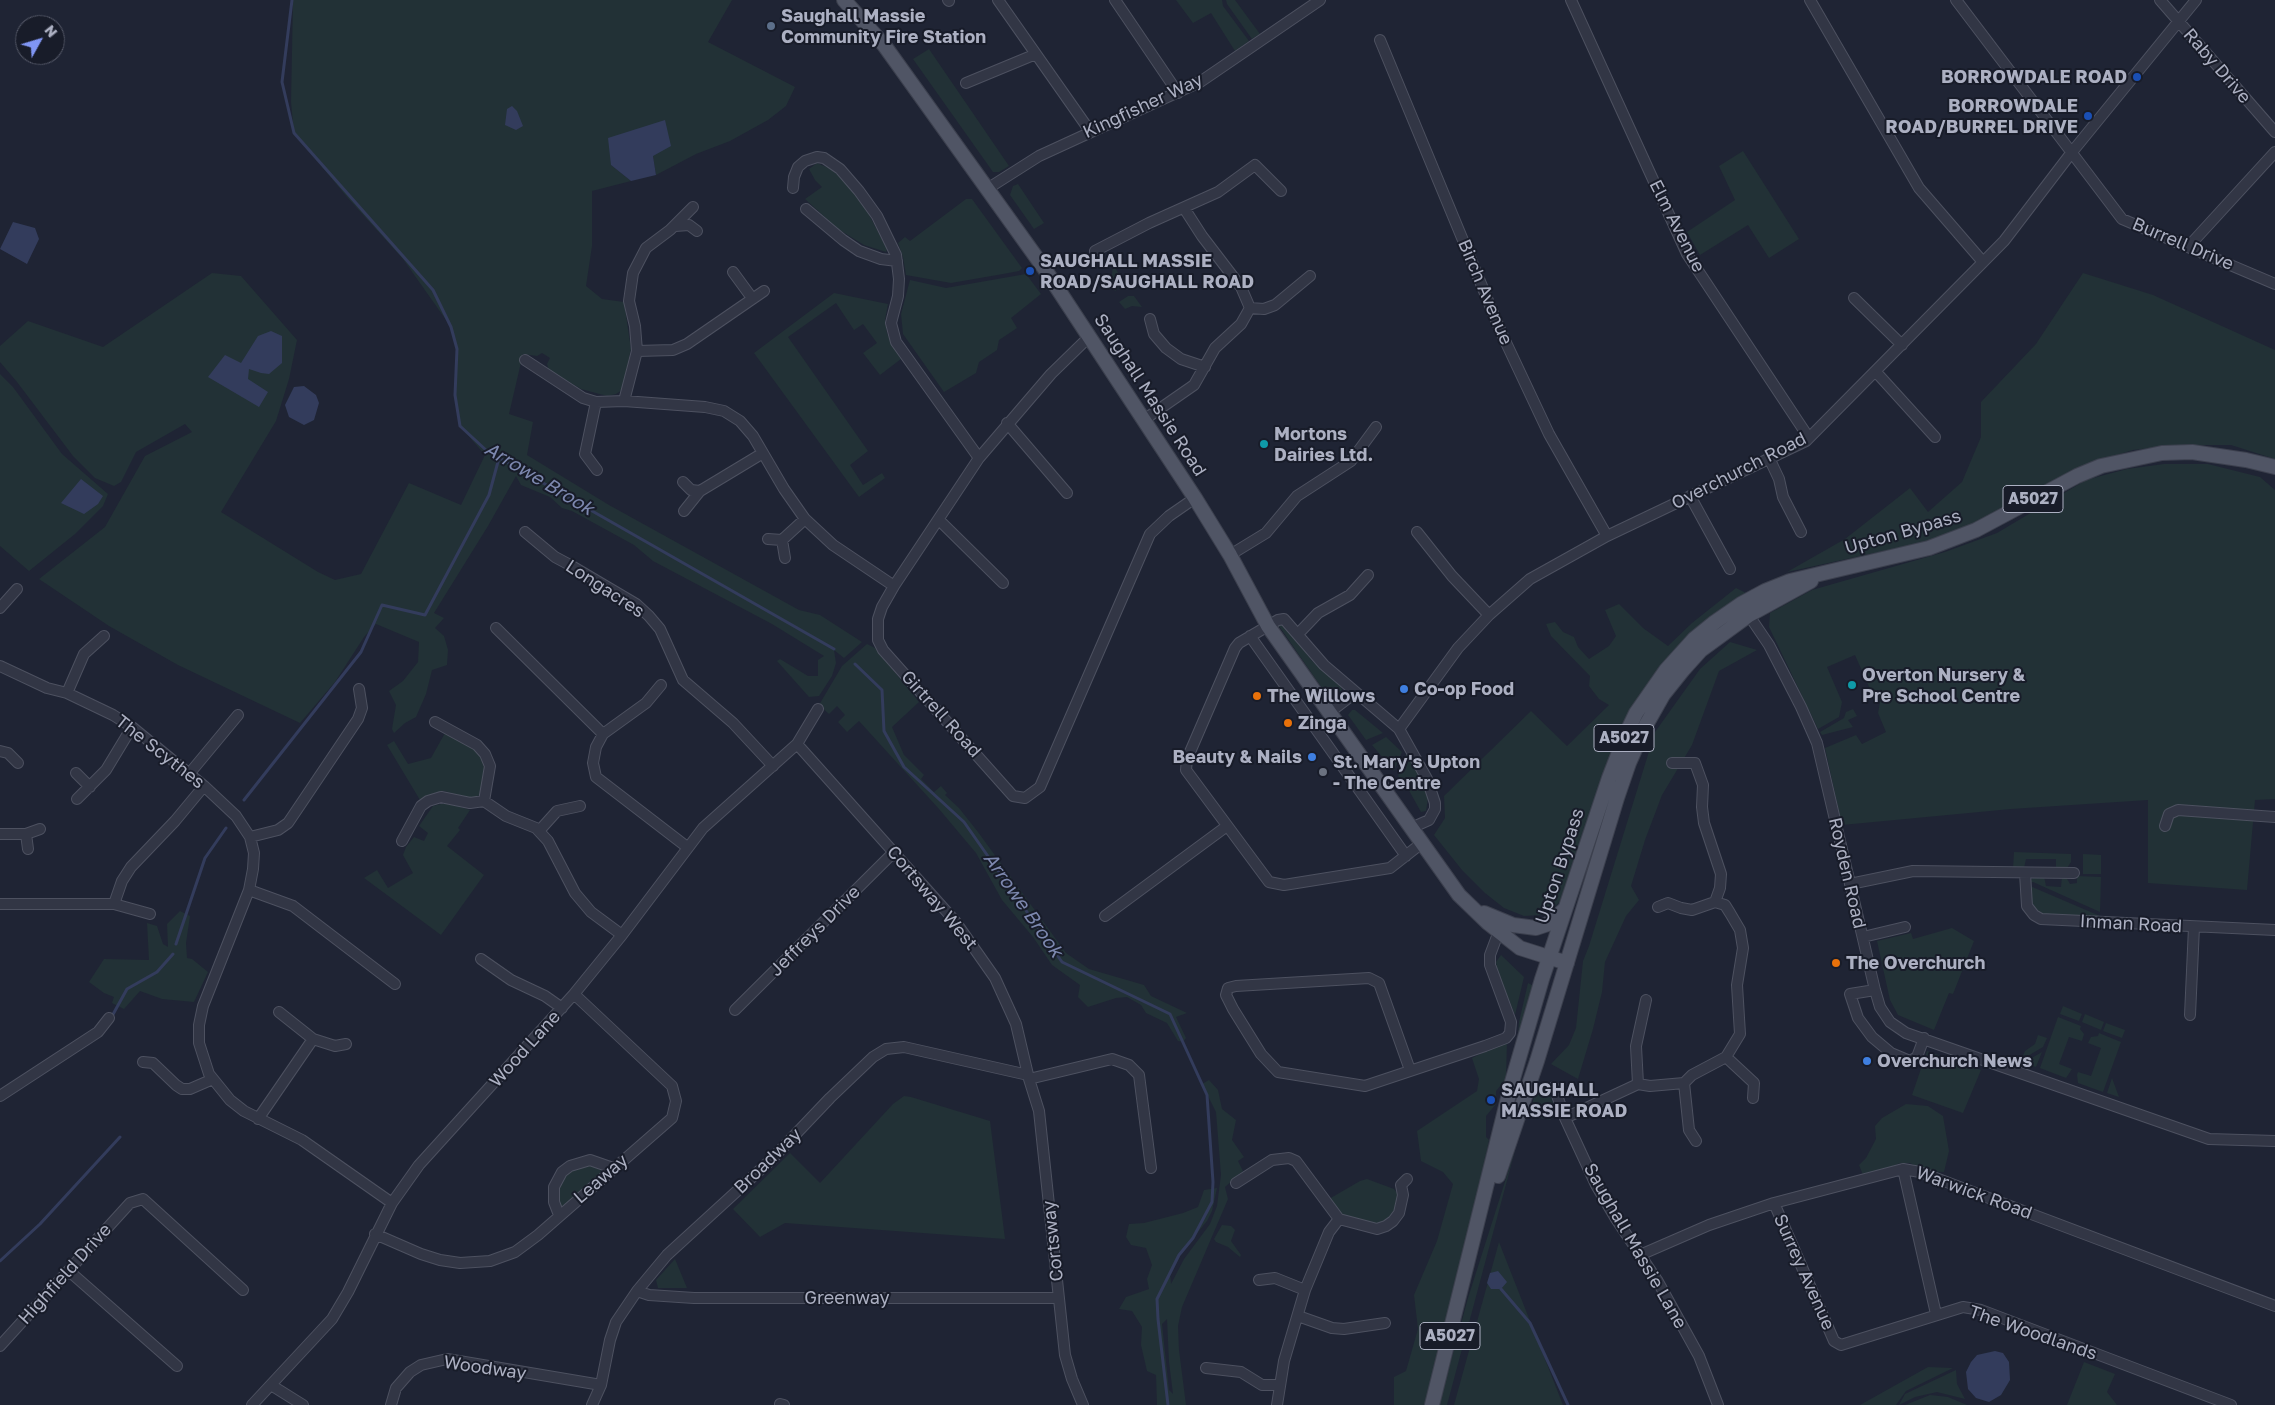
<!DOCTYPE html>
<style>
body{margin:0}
#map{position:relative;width:2275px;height:1405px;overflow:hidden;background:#1f2434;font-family:"Golos Text",sans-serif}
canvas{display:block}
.north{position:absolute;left:15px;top:15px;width:50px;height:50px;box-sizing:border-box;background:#181c29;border:1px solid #535766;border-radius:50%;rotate:51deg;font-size:14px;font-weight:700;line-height:20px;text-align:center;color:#acb0c2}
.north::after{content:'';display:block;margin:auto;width:18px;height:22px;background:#8096f4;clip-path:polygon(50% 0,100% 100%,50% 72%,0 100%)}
</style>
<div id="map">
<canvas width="2275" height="1405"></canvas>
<div class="north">N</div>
</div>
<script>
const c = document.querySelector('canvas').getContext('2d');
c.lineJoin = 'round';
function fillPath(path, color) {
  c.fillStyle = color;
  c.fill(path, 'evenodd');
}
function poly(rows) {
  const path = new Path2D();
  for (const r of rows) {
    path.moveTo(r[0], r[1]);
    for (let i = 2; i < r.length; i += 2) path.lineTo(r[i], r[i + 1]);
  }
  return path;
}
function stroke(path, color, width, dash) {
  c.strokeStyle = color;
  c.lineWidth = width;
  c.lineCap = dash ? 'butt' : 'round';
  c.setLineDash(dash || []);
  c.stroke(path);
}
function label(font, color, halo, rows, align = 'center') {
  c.font = font + ' "Golos Text",sans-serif';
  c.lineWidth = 4;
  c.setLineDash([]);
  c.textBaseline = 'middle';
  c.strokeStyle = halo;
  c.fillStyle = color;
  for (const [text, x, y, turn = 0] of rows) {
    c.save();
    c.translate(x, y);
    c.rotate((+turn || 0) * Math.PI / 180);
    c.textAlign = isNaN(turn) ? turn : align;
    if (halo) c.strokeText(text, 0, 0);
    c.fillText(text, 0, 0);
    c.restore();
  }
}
fillPath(poly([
 [293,0,732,0,708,42,795,87,786,106,768,120,730,141,696,154,656,175,653,156,611,165,631,181,592,191,592,246,586,286,602,299,624,302,631,349,622,390,616,394,607,396,581,389,549,370,547,364,550,358,542,353,537,356,523,354,509,414,533,422,527,455,609,505,799,610,820,615,862,642,844,658,834,650,836,663,832,676,819,696,809,697,777,661,780,659,808,676,818,676,818,660,824,656,772,624,653,561,634,545,572,511,562,508,550,497,521,485,516,476,488,526,434,613,444,618,435,628,444,636,448,650,447,665,432,670,426,694,416,717,405,723,394,733,392,729,396,705,389,691,403,681,418,662,419,642,376,624,364,637,335,682,300,723,178,665,109,626,39,579,105,527,145,456,192,432,185,424,136,452,121,482,114,486,95,478,73,456,17,382,0,362,0,346,28,321,103,347,212,273,241,276,297,340,289,379,276,421,221,512,318,572,335,580,361,574,409,483,461,505,485,455,460,426,455,395,457,349,451,327,403,259,347,197,294,133,291,102],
 [1176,0,1222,0,1223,6,1249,41,1235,51,1211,13,1193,23],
 [1226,0,1235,0,1260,34,1252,39,1227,4],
 [929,49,1009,166,999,172,993,172,913,59],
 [1743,151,1799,239,1769,258,1748,225,1700,255,1687,232,1735,200,1719,166],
 [817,163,831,169,848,185,867,211,887,249,886,252,864,245,838,229,805,199,822,187,815,180,809,169],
 [1018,184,1044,223,1034,229,1010,195,1013,186],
 [966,199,972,199,1022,268,1019,271,1003,274,951,283,906,275,903,257,898,243,905,237,910,241],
 [1113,265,1125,283,1115,291,1108,279,1112,274],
 [2083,273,2153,295,2275,350,2275,459,2231,445,2179,445,2133,450,2082,466,1984,519,1925,542,1787,572,1845,539,1910,488,1928,512,1962,482,1981,437,1981,402,2036,344],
 [1026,274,1041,294,1011,318,1017,328,999,340,997,350,979,362,976,373,944,392,903,334,901,314,910,280,946,288],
 [834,293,888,304,885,320,887,333,892,345,901,359,880,375,863,353,877,343,863,324,854,330,836,303,788,337,868,451,850,465,863,485,882,473,885,478,859,497,754,353],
 [1128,296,1134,296,1142,307,1132,306,1125,309,1119,302],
 [0,374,13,387,62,454,108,494,103,506,75,534,29,571,0,546],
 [2164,464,2208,464,2260,477,2275,490,2275,799,2255,800,2247,890,2148,883,2148,800,2011,809,1842,825,1825,748,1856,735,1862,744,1886,732,1878,713,1880,702,1870,689,1855,655,1827,667,1842,702,1839,717,1818,729,1769,627,1770,613,1812,590,1945,552,1997,533,2086,480,2127,469],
 [1736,588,1746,593,1710,618,1656,674,1565,899,1561,900,1553,909,1541,915,1524,916,1504,908,1485,893,1462,870,1434,835,1445,818,1444,796,1531,711,1567,746,1609,705,1599,699,1589,686,1590,676,1551,636,1546,624,1555,622,1563,632,1574,637,1578,647,1589,659,1609,646,1616,636,1605,610,1619,604,1643,628,1668,646,1692,623],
 [1282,624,1285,625,1312,661,1341,686,1342,690,1339,694,1329,696,1324,691,1279,626],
 [1730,642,1757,650,1719,671,1692,745,1662,795,1645,840,1631,886,1639,900,1626,916,1605,962,1602,992,1593,1029,1578,1079,1551,1064,1569,1045,1576,1028,1583,961,1589,946,1655,732,1700,669],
 [867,644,875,648,919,702,892,727,904,755,924,775,921,779,934,792,941,786,947,793,945,795,959,808,978,832,1066,953,1089,969,1144,985,1151,996,1187,1013,1176,1017,1186,1038,1183,1042,1178,1041,1167,1023,1146,1013,1141,1005,1127,997,1116,998,1088,1007,1078,997,1080,985,1052,965,1033,937,1002,900,976,853,939,809,859,721,847,732,838,722,845,715,837,706,829,714,819,705,842,666],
 [1853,709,1857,716,1848,720,1853,727,1822,735,1820,732,1844,718,1846,712],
 [1352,710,1355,710,1383,733,1366,740,1348,715],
 [445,733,475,750,482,757,485,766,481,794,476,797,468,798,444,791,431,794,420,800,387,745,394,741,408,764,431,758],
 [1386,737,1402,752,1394,771,1372,745],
 [1407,752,1424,781,1428,798,1426,811,1421,812,1406,785,1398,776],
 [441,804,451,804,470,810,458,828,460,830,447,846,484,875,441,935,364,878,377,870,388,888,413,873,403,855,406,847,414,837,424,841,428,833,419,826,433,806],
 [2014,852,2071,854,2071,862,2067,868,2056,870,2056,859,2026,859,2024,868,2013,869],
 [2083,854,2101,855,2101,874,2083,874],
 [2034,876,2044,876,2046,886,2061,887,2062,876,2066,877,2070,884,2077,883,2077,876,2101,877,2100,912,2033,882,2029,883],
 [2030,886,2100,916,2100,918,2040,914,2030,903],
 [180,911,190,916,186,943,187,958,192,959,208,972,194,1002,162,999,140,991,124,1009,112,1003,114,997,104,993,89,982,104,959,149,960,147,923,157,926,163,944,168,947,167,924],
 [1952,928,1974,941,1953,994,1949,993,1934,1030,1898,1015,1890,1000,1877,941,1911,933,1913,939],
 [1501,955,1524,977,1515,1015,1497,970,1496,962],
 [1528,983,1534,986,1518,1035,1519,1022],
 [2063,1006,2082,1014,2079,1021,2060,1014],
 [2085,1014,2104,1022,2101,1030,2082,1022],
 [2058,1017,2081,1026,2080,1029,2084,1034,2082,1041,2069,1037,2059,1064,2072,1069,2066,1078,2040,1068],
 [2106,1023,2125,1030,2122,1038,2103,1031],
 [2099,1033,2121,1042,2103,1092,2078,1083,2077,1075,2078,1072,2091,1076,2101,1048,2088,1043,2091,1037,2098,1036],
 [2038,1035,2047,1038,2043,1047,2021,1060,2025,1051,2035,1044],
 [1507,1041,1506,1079,1496,1091,1496,1104,1486,1116,1486,1137,1489,1140,1475,1212,1425,1405,1394,1405,1394,1377,1406,1371,1418,1329,1414,1295,1437,1241,1453,1184,1443,1172,1421,1161,1417,1131,1477,1091,1479,1079,1472,1058],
 [1927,1051,1981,1070,1963,1113,1912,1095],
 [2042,1052,2036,1067,2023,1063],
 [2112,1078,2119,1097,2107,1093],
 [1209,1080,1218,1090,1222,1109,1236,1120,1232,1140,1244,1157,1238,1161,1243,1171,1225,1187,1228,1199,1182,1307,1178,1326,1179,1350,1186,1405,1157,1405,1156,1375,1147,1371,1141,1345,1142,1327,1132,1311,1119,1309,1126,1297,1149,1289,1147,1279,1152,1265,1146,1248,1131,1245,1126,1237,1129,1224,1144,1223,1183,1213,1198,1207,1204,1190,1217,1188,1212,1211,1207,1221,1179,1255,1170,1273,1171,1284,1184,1259,1210,1224,1217,1206,1221,1175,1216,1112,1202,1084],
 [1167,1319,1169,1362,1173,1394,1169,1390,1162,1324],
 [1542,1082,1545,1084,1558,1114,1550,1120,1530,1116,1534,1096],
 [904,1096,911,1097,990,1121,1005,1239,785,1223,760,1237,733,1209,790,1153,820,1183,893,1104],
 [1906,1104,1928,1106,1943,1116,1949,1151,1944,1172,1926,1171,1910,1163,1900,1163,1881,1171,1863,1175,1859,1165,1866,1158,1876,1139,1875,1126,1882,1118],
 [1516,1147,1447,1405,1439,1405,1468,1298],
 [584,1164,599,1167,601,1171,599,1175,561,1208,558,1204,558,1185,567,1171],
 [1367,1179,1394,1189,1400,1196,1398,1206,1391,1217,1380,1223,1372,1224,1349,1218,1340,1214,1329,1199,1360,1181],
 [1222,1225,1231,1226,1235,1230,1231,1241,1241,1255,1240,1257,1228,1247,1216,1242,1214,1239],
 [1499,1242,1563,1405,1454,1405],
 [675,1259,687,1288,658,1288,656,1280],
 [2084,1362,2115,1374,2107,1392,2117,1405,2067,1405],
 [1928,1367,1953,1368,1906,1391,1896,1405,1860,1405],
 [1956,1370,1957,1384,1965,1399,1937,1392,1915,1397,1899,1405,1905,1394],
 [1930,1395,1948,1397,1967,1405,1905,1405]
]), '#223136');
fillPath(poly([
 [512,106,517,111,523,126,516,130,505,125,507,109],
 [665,120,671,146,653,156,656,175,631,181,611,165,608,138],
 [13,222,35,228,39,239,27,264,0,249],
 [271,331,282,336,282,363,269,374,261,373,249,369,248,379,268,392,259,407,208,377,225,355,241,363,258,336],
 [304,386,316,395,319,403,314,420,304,425,289,417,285,405,294,387],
 [81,479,103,496,98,504,84,514,61,503],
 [1498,1271,1507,1282,1501,1289,1491,1289,1487,1283,1490,1273],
 [1995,1351,2003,1353,2009,1362,2010,1380,2001,1395,1989,1402,1976,1398,1968,1389,1966,1372,1971,1362,1977,1355]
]), '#333c5c');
stroke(poly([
 [292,0,282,82,294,133,433,290,451,327,457,349,455,395,460,426,487,451,834,649],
 [855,664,882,690,884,731,904,767,964,822,1062,962,1170,1014,1207,1095,1213,1182,1212,1202,1193,1238,1179,1255,1157,1299,1158,1319,1168,1405],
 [244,800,361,652,382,605,425,615,489,495,499,458],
 [176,944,205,858,226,828],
 [111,1018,127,989,157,972,173,954],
 [0,1261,40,1224,120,1137],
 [1501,1289,1530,1323,1568,1405]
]), '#333c5c', 3);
const minor = poly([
 [948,0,949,1],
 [998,0,1090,131],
 [1115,0,1178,93],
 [1571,0,1687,254,1809,438],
 [1810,0,1919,188,1983,262],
 [1956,0,2122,219,2275,284],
 [2160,0,2275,132],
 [1380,40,1501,332,1549,434,1607,536],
 [966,83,1036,54],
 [793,188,794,177,798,167,805,161,817,157,824,158,840,169,859,191,877,216,896,255,899,279,898,296,891,323,896,342,979,458],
 [987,189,1039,156,1200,82,1320,0],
 [806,209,843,240,859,251,881,259,897,261],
 [675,226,689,225,697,231],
 [2188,247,2275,152],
 [1095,251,1149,223,1218,192,1255,165,1281,191],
 [733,272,752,298],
 [1854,298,1902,345],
 [1250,308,1264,309,1275,305,1310,276],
 [1150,319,1154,334,1166,348,1181,359,1205,367],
 [1090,336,1051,374,979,458,894,586,882,607,878,619,878,640,883,650,1013,796,1025,798,1040,787,1150,534,1169,516,1195,498],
 [637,351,673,350,687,344,764,291],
 [525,360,583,398,596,402,624,401,705,407,724,411,740,421,753,436,784,489,805,519,833,545,894,586],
 [1876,372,1935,437],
 [624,401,637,351,635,326,629,301,633,273,646,248,670,230,693,207],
 [596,402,585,454,597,470],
 [1145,419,1194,385,1215,348,1241,324,1250,308,1241,287,1202,236,1184,208],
 [1007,423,1067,493],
 [1770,460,1779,479,1783,497,1801,532],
 [683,482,691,490,700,491],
 [1690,496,1730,569],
 [684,511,700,491,763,453],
 [939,520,1003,583],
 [525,532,555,557,570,565,636,604,649,616,660,629,683,680,733,723,773,766],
 [1417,532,1452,576,1489,615],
 [768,539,782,540],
 [1230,555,1266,533,1297,496,1351,461,1376,427],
 [785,558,782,540,805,519],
 [0,608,17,589],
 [1746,611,1769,645,1801,707,1817,743,1875,990,1880,1007,1890,1022,1906,1033,2209,1139,2275,1141],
 [496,628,603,734],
 [1298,634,1318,613,1350,595,1368,575],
 [1250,636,1406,856],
 [0,666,47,688,67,693,113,715,132,727,204,786,236,816,250,837,254,853,253,869,249,890,203,1006,199,1025,199,1043,209,1074,230,1100,244,1111,302,1140,392,1203],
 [661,685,646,703,603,734,596,747,593,763,596,777,687,847],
 [67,693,84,654,104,636],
 [1330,712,1355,693],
 [435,722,477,745,485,754,490,766,484,801],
 [1399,729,1458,648,1489,615,1530,579,1607,536,1806,441,2004,241,2072,152,2196,0],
 [797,744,955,921,995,978,1016,1024,1029,1079,1039,1111,1065,1355,1072,1379,1083,1405],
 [0,751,8,753,18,763],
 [1672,763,1695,763,1703,785,1702,807,1704,823,1721,874,1720,888,1715,902],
 [76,773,90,787],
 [189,774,238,715],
 [77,799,106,770,132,727],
 [2165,826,2169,814,2178,810,2275,817],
 [1411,828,1429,820,1435,809,1435,803,1427,779,1399,729,1324,665,1284,619,1278,620,1239,643,1235,648,1187,759,1186,770,1269,882,1284,885,1390,868,1422,843],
 [539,831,557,811,580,806],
 [0,834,26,834,40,829],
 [26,834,28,849],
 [250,837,278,830,288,823,358,719,362,708,359,689],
 [402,841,421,806,428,801,441,797,470,803,484,801,506,816,536,828,548,841,575,893,591,912,622,935],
 [2025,873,2027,906,2034,915,2041,919,2275,930],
 [1850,884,1913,871,2074,873],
 [249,890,293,906,395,984],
 [0,904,114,904,150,914],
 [114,904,122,881,131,867,175,821,204,786],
 [1658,907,1668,903,1681,908,1692,910,1715,902],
 [1105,916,1227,826],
 [1863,937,1905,927],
 [481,959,511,980,545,996,562,1008],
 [1875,990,1850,994,1858,1018,1872,1037,1891,1053,1910,1061,1917,1057,1924,1038],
 [735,1010,894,852],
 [279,1012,313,1039],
 [2190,1015,2194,927],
 [1726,1057,1754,1083,1753,1098],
 [143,1062,153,1063,176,1085,182,1089,190,1089,213,1079],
 [1410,1070,1379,983,1369,978,1236,986,1228,988,1226,995,1233,1009,1261,1054,1278,1072,1365,1086,1485,1046,1506,1038,1510,1033,1511,1022,1490,965,1490,955,1499,931],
 [1029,1079,1112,1059,1129,1065,1139,1075,1151,1168],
 [1684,1083,1689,1130,1696,1141],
 [1638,1084,1636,1046,1646,1000],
 [1554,1087,1565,1118,1596,1185,1616,1219,1657,1280,1699,1356,1718,1405],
 [0,1096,98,1032,109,1018],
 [1565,1118,1638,1084,1650,1086,1684,1083,1692,1075,1726,1057,1740,1034,1737,985,1743,948,1740,930,1730,913,1725,905,1715,902],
 [258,1119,313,1039,335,1046,346,1044],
 [1903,1169,1936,1314],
 [1236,1183,1272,1160,1289,1158,1296,1161,1339,1219],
 [1774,1203,1834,1341,1841,1345,1963,1307,1981,1310,2231,1405],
 [559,1215,554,1202,554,1187,562,1172,570,1166,590,1160,613,1168],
 [1339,1219,1377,1229,1386,1226,1393,1221,1399,1213,1403,1195,1401,1185,1407,1179],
 [375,1234,421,1254,440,1260,460,1263,490,1261,515,1252,538,1235,672,1118,676,1101,672,1086,574,994],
 [1640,1255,1709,1225,1774,1203,1903,1169,1920,1172,2275,1306],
 [69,1271,177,1366],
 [1259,1280,1275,1278,1305,1290],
 [637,1291,649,1295,694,1298,1059,1298],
 [1298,1316,1332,1328,1344,1329,1385,1323],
 [0,1346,130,1203,143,1199,243,1290],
 [1206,1368,1241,1372,1262,1385,1280,1385],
 [271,1385,303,1405],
 [780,1404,784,1405],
 [252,1405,332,1319,348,1292,392,1203,419,1165,574,994,622,935,703,828,797,744,818,709],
 [391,1405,396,1388,410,1372,421,1365,447,1359,601,1385],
 [592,1405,601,1385,610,1340,616,1322,637,1291,667,1255,772,1159,830,1098,873,1057,886,1049,904,1047,1028,1075],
 [1277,1405,1284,1361,1305,1290,1329,1232,1339,1219]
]);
const major = poly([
 [844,0,884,45,1044,268,1195,498,1230,555,1268,626,1459,895,1488,923,1520,948,1567,963],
 [1484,913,1513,925,1536,928,1548,924,1565,909],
 [1498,1176,1537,1061,1617,798,1629,763,1646,725,1663,695,1683,670,1701,650,1749,615,1811,581],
 [1432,1405,1512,1082,1542,979,1609,778,1626,734,1636,713,1666,670,1694,639,1715,622,1741,604,1765,591,1790,581,1929,548,1976,530,2077,476,2101,466,2162,453,2192,452,2246,460,2275,467]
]);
stroke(minor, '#4d5160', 12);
stroke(major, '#3c404e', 16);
stroke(minor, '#323645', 10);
stroke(major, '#505565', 14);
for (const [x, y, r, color] of [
 [771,26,5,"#5c6f8a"],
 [2137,77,5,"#1a4fb4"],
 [2088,116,5,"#1a4fb4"],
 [1030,271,5,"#1a4fb4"],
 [1264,444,5,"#0f9aa8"],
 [1852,685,5,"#0f9aa8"],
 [1404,689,5,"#3f7fe0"],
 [1257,696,5,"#e8710a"],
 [1288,723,5,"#e8710a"],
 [1312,757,5,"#3f7fe0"],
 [1323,772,5,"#6b7280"],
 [1836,963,5,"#e8710a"],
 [1867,1061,5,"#3f7fe0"],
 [1491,1100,5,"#1a4fb4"]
]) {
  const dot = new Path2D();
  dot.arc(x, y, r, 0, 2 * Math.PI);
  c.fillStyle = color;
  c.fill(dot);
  stroke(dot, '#181c29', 2);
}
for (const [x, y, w] of [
 [2033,499,60],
 [1624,738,60],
 [1450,1336,60]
]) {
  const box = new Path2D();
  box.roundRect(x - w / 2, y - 13.5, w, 27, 4);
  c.fillStyle = '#181c29';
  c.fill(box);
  stroke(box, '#acb0c2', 1);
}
label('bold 16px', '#acb0c2', null, [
 ["A5027",2033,499],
 ["A5027",1624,738],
 ["A5027",1450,1336]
]);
label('bold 18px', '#acb0c2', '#181c29', [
 ["Saughall Massie",781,16],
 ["Community Fire Station",781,37],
 ["BORROWDALE ROAD",2127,77,"right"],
 ["BORROWDALE",2078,106,"right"],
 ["ROAD/BURREL DRIVE",2078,127,"right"],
 ["SAUGHALL MASSIE",1040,261],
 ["ROAD/SAUGHALL ROAD",1040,282],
 ["Mortons",1274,434],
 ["Dairies Ltd.",1274,455],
 ["Overton Nursery &",1862,675],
 ["Pre School Centre",1862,696],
 ["Co-op Food",1414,689],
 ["The Willows",1267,696],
 ["Zinga",1298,723],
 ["Beauty & Nails",1302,757,"right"],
 ["St. Mary's Upton",1333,762],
 ["- The Centre",1333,783],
 ["The Overchurch",1846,963],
 ["Overchurch News",1877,1061],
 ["SAUGHALL",1501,1090],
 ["MASSIE ROAD",1501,1111]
], 'left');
label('18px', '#acb0c2', '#181c29', [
 ["Raby Drive",2217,66,49],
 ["Kingfisher Way",1143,106,-25],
 ["Elm Avenue",1677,226,63],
 ["Burrell Drive",2183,244,23],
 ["Birch Avenue",1485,292,67],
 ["Saughall Massie Road",1150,395,57],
 ["Overchurch Road",1739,471,-27],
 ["Upton Bypass",1903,532,-16],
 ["Longacres",605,589,33],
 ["Girtrell Road",941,714,48],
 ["The Scythes",160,752,38],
 ["Upton Bypass",1560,866,-72],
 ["Royden Road",1847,873,77],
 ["Cortsway West",932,898,50],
 ["Inman Road",2131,924,3],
 ["Jeffreys Drive",815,931,-45],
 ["Wood Lane",525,1049,-48],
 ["Broadway",768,1161,-44],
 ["Leaway",601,1179,-41],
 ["Warwick Road",1974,1193,20],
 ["Cortsway",1053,1241,-96],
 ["Saughall Massie Lane",1635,1246,60],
 ["Surrey Avenue",1804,1272,66],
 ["Highfield Drive",65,1274,-48],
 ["Greenway",847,1298],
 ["The Woodlands",2033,1333,19],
 ["Woodway",485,1368,8]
]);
label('italic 19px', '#7d88af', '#181c29', [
 ["Arrowe Brook",539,479,31],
 ["Arrowe Brook",1023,905,55]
]);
</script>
